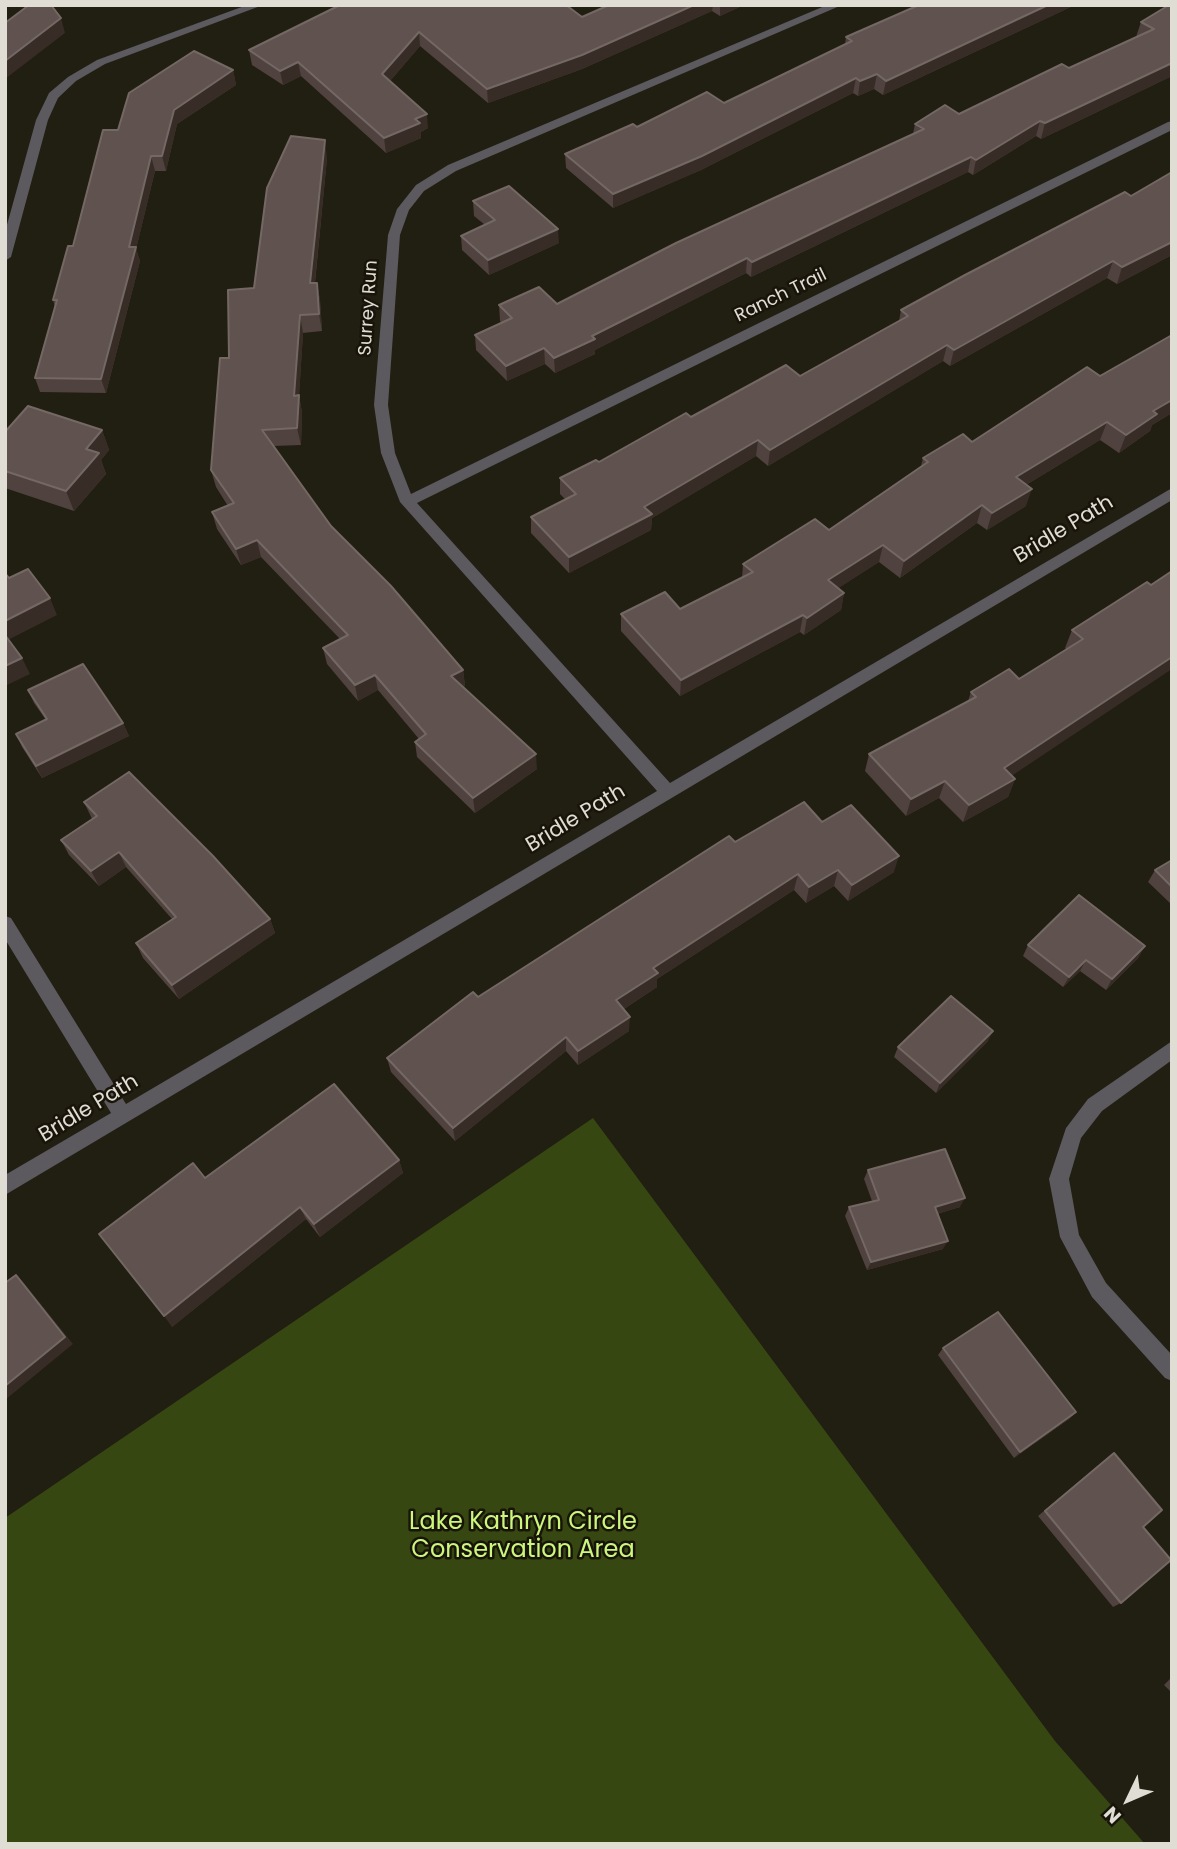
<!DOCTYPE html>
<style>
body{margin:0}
#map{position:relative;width:1177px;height:1849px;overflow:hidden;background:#211e12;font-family:Poppins,sans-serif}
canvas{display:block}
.frame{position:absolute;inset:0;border:7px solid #e0ddd5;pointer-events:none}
.north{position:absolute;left:1093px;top:1765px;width:70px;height:70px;-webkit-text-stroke:5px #181409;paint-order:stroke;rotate:226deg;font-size:19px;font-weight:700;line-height:28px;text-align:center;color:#e0ddd5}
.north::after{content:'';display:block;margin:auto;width:24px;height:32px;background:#e0ddd5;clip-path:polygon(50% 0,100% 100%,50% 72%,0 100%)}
</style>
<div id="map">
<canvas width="1177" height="1849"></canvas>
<div class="frame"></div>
<div class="north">N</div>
</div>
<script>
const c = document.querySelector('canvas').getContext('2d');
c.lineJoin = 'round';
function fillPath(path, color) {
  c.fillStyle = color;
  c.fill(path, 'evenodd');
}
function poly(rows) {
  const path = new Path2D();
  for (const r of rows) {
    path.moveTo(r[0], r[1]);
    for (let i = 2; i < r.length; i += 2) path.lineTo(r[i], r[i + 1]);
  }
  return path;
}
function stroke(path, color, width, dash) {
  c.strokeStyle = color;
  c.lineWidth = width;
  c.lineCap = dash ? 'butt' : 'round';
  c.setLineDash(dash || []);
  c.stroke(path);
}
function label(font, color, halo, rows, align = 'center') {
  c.font = font + ' Poppins,sans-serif';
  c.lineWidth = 5;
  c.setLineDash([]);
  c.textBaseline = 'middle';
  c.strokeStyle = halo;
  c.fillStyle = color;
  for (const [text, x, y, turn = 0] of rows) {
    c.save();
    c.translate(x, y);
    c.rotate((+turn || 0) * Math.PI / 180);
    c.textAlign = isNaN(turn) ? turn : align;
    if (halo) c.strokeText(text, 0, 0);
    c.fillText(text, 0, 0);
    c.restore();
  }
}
fillPath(poly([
 [593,1118,1055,1741,1145,1844,5,1844,5,1518]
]), '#364712');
fillPath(poly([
 [247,5,263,5,105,64,76,81,58,98,48,120,11,257,5,261,5,232,36,120,49,93,68,77,97,60,247,5],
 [827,5,842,5,456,171,424,191,409,210,400,235,388,405,395,453,411,494,1168,122,1172,121,1172,130,417,503,670,783,1172,488,1172,500,5,1195,5,1175,111,1113,5,939,5,916,11,918,126,1104,657,791,400,502,381,453,374,405,388,235,397,209,416,185,448,165,827,5],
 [1172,1041,1172,1060,1102,1111,1081,1138,1069,1179,1079,1235,1106,1283,1172,1355,1172,1381,1165,1378,1092,1297,1060,1237,1049,1179,1066,1128,1088,1099,1172,1041]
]), '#5c595f');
fillPath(poly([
 [340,5,582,17,609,5,744,5,720,16,712,11,582,69,488,103,420,46,390,81,428,128,421,132,421,138,386,153,301,76,283,85,252,65,249,50],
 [919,5,1075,5,883,95,874,89,858,96,853,93,701,170,613,208,566,168,565,154,637,127,724,103,845,44,846,37],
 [1172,5,1172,76,1041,139,1036,136,973,175,968,172,751,277,746,273,595,350,595,354,555,373,545,364,507,381,476,350,475,335,502,323,500,321,499,305,557,304,913,134,915,124,959,114,1069,68,1136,37,1141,22],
 [233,70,236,85,177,124,166,171,155,171,136,249,140,261,106,393,40,392,35,378,55,307,53,300,118,130],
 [327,158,315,283,317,283,320,300,322,331,303,333,299,395,302,413,301,445,274,446,331,526,463,670,465,686,463,687,537,769,475,813,417,757,415,742,419,739,378,690,358,701,327,664,323,648,340,639,261,557,241,565,217,529,212,512,228,506,216,487,211,470,229,358,254,288],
 [1172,172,1172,255,1117,284,1107,278,950,366,943,361,768,466,756,456,652,518,651,530,569,573,531,533,531,517,565,499,560,494,560,478,599,462,691,417,800,376,899,321,901,310,1131,196],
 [473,201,559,243,489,275,462,250,461,236,485,225,474,216],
 [1172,335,1172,413,1152,425,1150,431,1119,453,1100,440,1026,485,1026,506,987,530,977,523,900,578,879,562,838,588,844,593,841,610,804,635,800,632,680,696,621,631,621,614,680,609,742,578,743,564,829,530,921,466,923,458,972,442,1100,376],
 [102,430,109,450,101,460,106,474,74,511,5,488,5,432],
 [1147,582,1012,776,1015,779,1008,797,963,822,939,798,906,816,865,771,869,754,968,701,971,692,1019,679,1067,650,1065,648,1072,630],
 [28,690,123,723,129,736,42,778,22,747,16,734,46,720,34,703],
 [84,802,270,919,275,933,179,999,143,958,136,943,172,919,126,867,99,886,69,855,61,840,92,819],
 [822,822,894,872,848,901,834,886,806,903,794,890,657,979,657,987,624,1009,629,1031,578,1065,566,1051,455,1141,391,1072,387,1058,735,842],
 [1172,860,1172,905,1148,882,1155,870],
 [1028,945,1139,957,1106,990,1080,971,1063,987,1023,956],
 [988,1041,936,1093,894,1057,898,1047],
 [399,1160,403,1173,320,1237,306,1219,172,1327,205,1178],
 [868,1170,960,1207,937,1214,943,1249,867,1270,845,1216,849,1207,872,1201,864,1179],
 [943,1348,1076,1412,1069,1419,1014,1458,938,1355],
 [1106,1459,1121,1603,1113,1607,1038,1516],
 [1172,1677,1172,1693,1164,1685]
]), '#50423f');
fillPath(poly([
 [694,5,713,5,712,11,582,69,488,103,487,89],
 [720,5,744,5,720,16],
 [1048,5,1075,5,883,95,886,81],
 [61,18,65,33,5,79,5,61],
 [419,32,420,46,383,89,382,74],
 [298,62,301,76,283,85,280,71],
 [1172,63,1172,76,1041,139,1045,123],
 [233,70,236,85,177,124,166,171,162,156,174,110],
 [877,74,874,89,858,96,860,81],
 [856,78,853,93,701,170,613,208,613,194],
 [427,114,428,128,421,132,421,138,386,153,384,138,415,119],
 [1040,121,1036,136,973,175,976,160],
 [325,140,327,158,313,301,310,283],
 [151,156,155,171,136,249,140,261,106,393,101,379,129,247],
 [971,157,968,172,751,277,752,262],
 [558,229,559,243,489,275,488,260],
 [1172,242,1172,255,1117,284,1122,267],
 [747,258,746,273,595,350,595,354,555,373,554,358,592,336],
 [1113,261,1107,278,950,366,954,350],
 [317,283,320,300,322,331,319,314],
 [300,315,303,333,298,413,294,396],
 [947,345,943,361,768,466,770,450],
 [544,348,545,364,507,381,506,366],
 [299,395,302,413,301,445,297,428],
 [1172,400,1172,413,1152,425,1150,431,1119,453,1126,435,1153,411],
 [1107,422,1100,440,1011,494,1016,477],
 [102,430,109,450,101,460,106,474,74,511,66,491,86,449],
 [758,440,756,456,652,518,651,530,569,573,569,557,644,507],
 [1032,489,1026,506,987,530,992,513],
 [982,505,977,523,900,578,904,561],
 [257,540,261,557,241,565,236,549],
 [883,545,879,562,825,597,828,580],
 [844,593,841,610,804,635,807,618],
 [50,598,57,615,6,641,5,621],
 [803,615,800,632,680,696,681,680],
 [1172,657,1172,669,998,785,1004,768],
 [22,658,30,674,5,686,5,666],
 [463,670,465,686,453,692,451,676],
 [375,675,378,690,358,701,355,685],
 [123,723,129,736,42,778,36,766],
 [536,754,537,769,475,813,473,798],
 [1015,779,1008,797,963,822,969,805],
 [945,781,939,798,906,816,911,799],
 [119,852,126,867,99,886,91,871],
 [899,856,894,872,848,901,852,885],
 [838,870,834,886,806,903,809,887],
 [798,874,794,890,657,979,657,987,616,1014,616,1000,653,968],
 [270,919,275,933,179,999,172,985],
 [1145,946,1139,957,1106,990,1112,979],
 [1086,960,1080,971,1063,987,1069,977],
 [630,1017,629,1031,578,1065,578,1051],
 [993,1031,988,1041,936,1093,940,1083],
 [566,1037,566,1051,455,1141,453,1128],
 [399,1160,403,1173,320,1237,314,1224],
 [965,1198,960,1207,930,1216,935,1207],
 [300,1207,306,1219,172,1327,164,1316],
 [948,1241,943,1249,867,1270,871,1262],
 [16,1275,24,1283,73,1344,5,1400,5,1386],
 [1076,1412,1069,1419,1014,1458,1020,1452]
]), '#372c26');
const building = poly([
 [29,5,51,5,61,18,5,61,5,23,29,5],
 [340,5,566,5,582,17,609,5,694,5,582,55,487,89,419,32,382,74,427,114,415,119,420,123,384,138,298,62,280,71,249,50,340,5],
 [919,5,1048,5,886,81,877,74,860,81,856,78,702,156,613,194,565,154,633,124,637,127,707,92,724,103,852,41,846,37,919,5],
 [1169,5,1172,5,1172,63,1045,123,1040,121,976,160,971,157,752,262,747,258,592,336,595,339,554,358,544,348,506,366,475,335,512,318,499,305,539,287,557,304,676,243,924,129,915,124,945,105,959,114,1062,64,1069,68,1154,29,1141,22,1169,5],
 [194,51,233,70,174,110,162,156,151,156,129,247,136,247,101,379,35,378,57,300,53,300,68,246,73,246,103,130,118,130,129,93,194,51],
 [291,136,325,140,310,283,317,283,319,314,300,315,294,396,299,395,297,428,262,430,331,526,391,586,463,670,451,676,536,754,473,798,415,742,426,734,375,675,355,685,323,648,348,635,257,540,236,549,212,512,234,503,211,470,220,358,229,358,228,290,254,288,267,188,291,136],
 [1172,172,1172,242,1122,267,1113,261,954,350,947,345,770,450,758,440,644,507,652,514,569,557,531,517,576,494,560,478,596,460,599,462,686,413,691,417,786,365,800,376,908,316,901,310,965,275,1125,192,1131,196,1172,172],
 [509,186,558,229,488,260,461,236,495,220,473,201,509,186],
 [1172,335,1172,400,1153,411,1157,414,1126,435,1107,422,1016,477,1032,489,992,513,982,505,904,561,883,545,828,580,844,593,807,618,803,615,681,680,621,614,665,592,680,609,753,572,743,564,815,519,829,530,928,462,923,458,963,434,972,442,1087,367,1100,376,1172,335],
 [28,406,102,430,86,449,99,453,66,491,5,471,5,432,28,406],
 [28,569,50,598,5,621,5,573,9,578,28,569],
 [1172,571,1172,657,1004,768,1015,779,969,805,945,781,911,799,869,754,976,697,971,692,1009,669,1019,679,1083,639,1072,630,1147,582,1151,585,1172,571],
 [5,635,22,658,5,666,5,635],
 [83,664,123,723,36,766,16,734,47,719,28,690,83,664],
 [129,772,213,856,270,919,172,985,136,943,176,917,119,852,91,871,61,840,97,816,84,802,129,772],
 [804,802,822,822,851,805,899,856,852,885,838,870,809,887,798,874,653,968,658,973,616,1000,630,1017,578,1051,566,1037,453,1128,387,1058,473,992,478,997,729,836,735,842,804,802],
 [1172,860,1172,887,1155,870,1172,860],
 [1079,895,1145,946,1112,979,1086,960,1069,977,1028,945,1079,895],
 [951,996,993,1031,940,1083,898,1047,951,996],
 [334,1084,399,1160,314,1224,300,1207,164,1316,99,1234,193,1163,205,1178,334,1084],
 [945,1149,965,1198,935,1207,948,1241,871,1262,849,1207,879,1200,868,1170,945,1149],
 [16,1275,65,1337,5,1386,5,1283,16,1275],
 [998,1312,1076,1412,1020,1452,943,1348,998,1312],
 [1114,1453,1162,1510,1143,1527,1171,1560,1121,1603,1045,1511,1114,1453]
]);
fillPath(building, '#5f524f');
stroke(building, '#746864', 2);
label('18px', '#e0ddd5', '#181409', [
 ["Ranch Trail",781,296,-26],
 ["Surrey Run",369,308,-86]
]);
label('21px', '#e0ddd5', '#181409', [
 ["Bridle Path",1064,530,-31],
 ["Bridle Path",576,819,-31],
 ["Bridle Path",89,1109,-31]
]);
label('24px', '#cbf77d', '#181409', [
 ["Lake Kathryn Circle",523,1523],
 ["Conservation Area",523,1551]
]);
</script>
